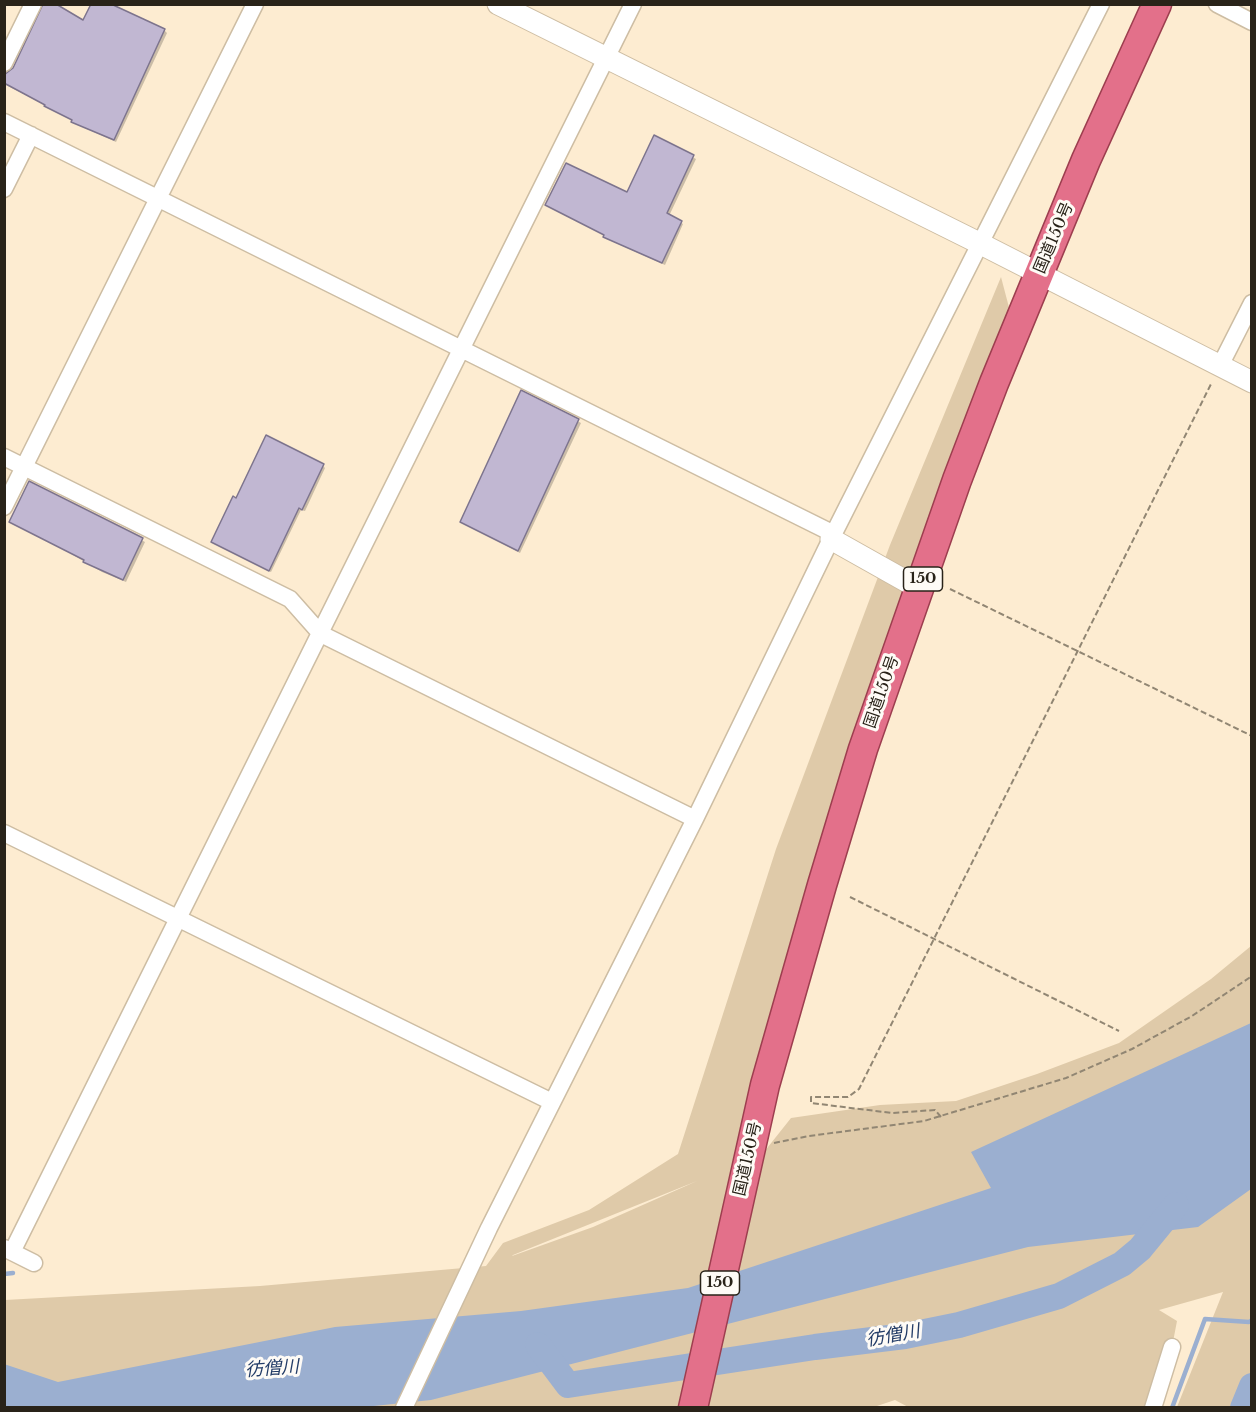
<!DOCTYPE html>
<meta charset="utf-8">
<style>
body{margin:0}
#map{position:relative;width:1256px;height:1412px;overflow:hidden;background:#fdecd1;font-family:"Libre Baskerville",serif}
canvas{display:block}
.frame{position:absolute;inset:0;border:6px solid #292319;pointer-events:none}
</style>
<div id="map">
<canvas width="1256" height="1412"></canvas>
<div class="frame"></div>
</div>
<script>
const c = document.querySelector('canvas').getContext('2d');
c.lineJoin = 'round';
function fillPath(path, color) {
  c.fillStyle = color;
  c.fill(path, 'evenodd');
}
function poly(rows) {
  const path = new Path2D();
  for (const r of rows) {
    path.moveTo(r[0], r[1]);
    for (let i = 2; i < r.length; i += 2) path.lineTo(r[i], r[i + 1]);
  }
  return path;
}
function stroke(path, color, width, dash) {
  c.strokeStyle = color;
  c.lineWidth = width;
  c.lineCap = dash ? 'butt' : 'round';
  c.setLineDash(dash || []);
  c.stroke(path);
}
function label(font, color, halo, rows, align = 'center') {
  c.font = font + ' "Libre Baskerville","Noto Sans JP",serif';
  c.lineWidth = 6;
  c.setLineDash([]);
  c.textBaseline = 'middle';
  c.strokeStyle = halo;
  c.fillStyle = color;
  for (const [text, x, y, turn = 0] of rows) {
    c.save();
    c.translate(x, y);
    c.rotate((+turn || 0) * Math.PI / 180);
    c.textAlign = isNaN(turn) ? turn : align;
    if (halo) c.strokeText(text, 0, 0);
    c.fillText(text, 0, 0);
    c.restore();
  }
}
fillPath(poly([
 [1001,277,1011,315,797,924,764,1152,791,1118,880,1105,956,1101,1037,1074,1119,1043,1211,979,1251,946,1251,1407,1177,1407,1223,1292,1159,1310,1177,1321,1172,1347,1149,1407,910,1408,895,1400,871,1408,5,1408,5,1300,260,1286,486,1266,503,1243,589,1210,678,1154,776,849,890,545],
 [697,1181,593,1227,512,1256,513,1255]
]), '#dfcaa9');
fillPath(poly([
 [1251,1023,1251,1189,1198,1227,1028,1247,431,1400,355,1408,4,1407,4,1364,58,1382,335,1327,521,1311,688,1288,991,1188,971,1152]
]), '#9bafd0');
fillPath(poly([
 [84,22,164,30,167,33,116,142,76,124,74,120,4,84,4,78],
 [654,137,696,159,669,216,683,224,665,265,607,239,605,235,547,205,628,194],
 [522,392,581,423,520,553,462,522],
 [323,466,325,468,305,511,301,510,271,572,215,544,237,500],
 [30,483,145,542,126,582,102,572,51,542]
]), '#0003');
stroke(poly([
 [4,1274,13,1273],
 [1172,1408,1205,1319,1249,1322,1252,1320]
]), '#9bafd0', 4.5);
stroke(poly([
 [538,1345,568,1385,815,1347,905,1336,959,1325,1059,1296,1122,1264,1140,1249,1176,1205],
 [1243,1408,1252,1386]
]), '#9bafd0', 26);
const building = poly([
 [43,4,56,4,83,20,91,4,111,4,165,29,114,140,71,122,72,120,44,106,45,105,4,83,4,75,13,68,43,4],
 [654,135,694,155,667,213,682,221,662,263,603,237,604,235,545,205,566,163,627,192,654,135],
 [521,390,579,419,518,551,460,522,521,390],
 [266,435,324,464,302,510,299,508,269,571,211,542,233,496,236,498,266,435],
 [29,481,143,538,123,580,83,562,84,560,9,522,29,481]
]);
fillPath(building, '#c1b7d2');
stroke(building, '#7d748d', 1.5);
const minor = poly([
 [1217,4,1252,22],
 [4,63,33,4],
 [4,122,834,534],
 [4,189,31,135],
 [1220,366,1252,303],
 [4,457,290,599,321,634,695,819],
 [4,507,255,4],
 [4,833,552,1102],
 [4,1248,34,1263],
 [12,1252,633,4],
 [404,1408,489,1228,695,819,831,539,1101,4],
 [1153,1408,1172,1347]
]);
const tertiary = poly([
 [498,4,981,244,1252,382],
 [831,539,920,589]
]);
const trunk = poly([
 [693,1408,765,1085,822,885,863,749,957,480,994,383,1086,160,1157,4]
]);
stroke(minor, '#cdbda3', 19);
stroke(tertiary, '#cdbda3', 23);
stroke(trunk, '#9d3e4f', 31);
stroke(poly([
 [950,589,1252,736],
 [850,897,1119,1031],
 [941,1117,935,1110,892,1113,811,1103,811,1097,848,1097,859,1089,1212,382],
 [774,1143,809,1136,924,1121,1066,1078,1132,1049,1192,1016,1252,976]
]), '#918673', 2, [6, 3]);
stroke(minor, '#fff', 16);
stroke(tertiary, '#fff', 21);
stroke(trunk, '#e3708a', 28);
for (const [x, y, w] of [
 [923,579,39],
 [720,1283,39]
]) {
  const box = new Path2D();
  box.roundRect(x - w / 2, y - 12, w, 24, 4.5);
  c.fillStyle = '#fefbf6';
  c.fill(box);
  stroke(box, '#292319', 1.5);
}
label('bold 15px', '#292319', null, [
 ["150",923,579],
 ["150",720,1283]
]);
label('16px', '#292319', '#fefbf6', [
 ["国道150号",1054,238,-67],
 ["国道150号",882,692,-71],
 ["国道150号",748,1159,-77]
]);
label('italic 18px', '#233c67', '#fefbf6', [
 ["彷僧川",893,1336,-10],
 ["彷僧川",272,1369,-4]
]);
</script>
